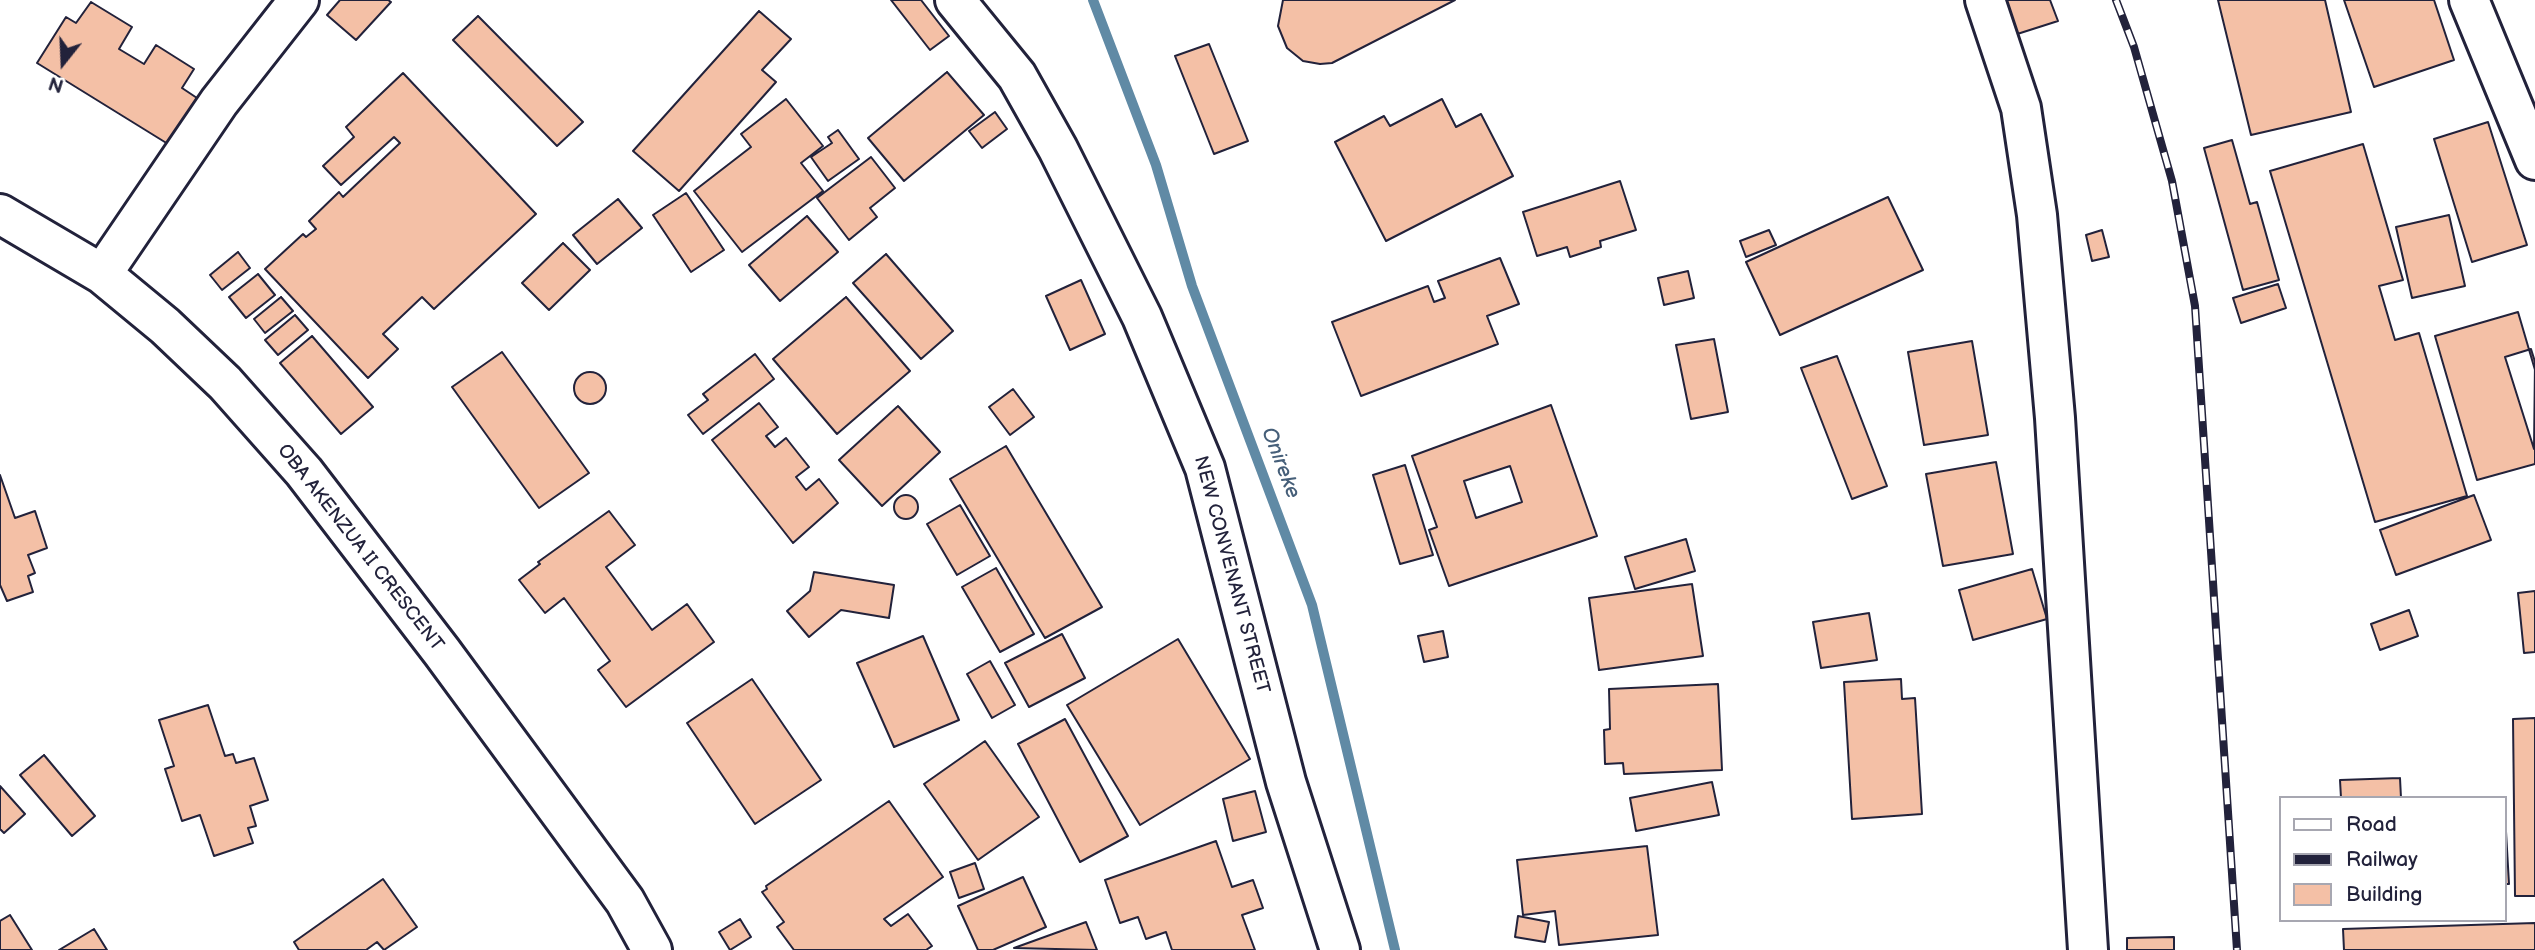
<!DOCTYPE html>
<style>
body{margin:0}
#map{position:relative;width:2535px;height:950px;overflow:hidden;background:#fff;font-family:"Balsamiq Sans",sans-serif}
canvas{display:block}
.legend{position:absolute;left:2279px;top:796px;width:228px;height:126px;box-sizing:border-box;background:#fff;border:2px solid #a7a7b1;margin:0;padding:9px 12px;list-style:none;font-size:21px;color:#22223b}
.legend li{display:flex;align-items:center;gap:14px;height:35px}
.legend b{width:35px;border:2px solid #a7a7b1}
.north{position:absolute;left:28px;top:28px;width:70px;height:70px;-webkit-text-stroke:5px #fff;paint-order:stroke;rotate:198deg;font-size:19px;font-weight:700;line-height:28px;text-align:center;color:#22223b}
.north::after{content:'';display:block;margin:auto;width:24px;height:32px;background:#22223b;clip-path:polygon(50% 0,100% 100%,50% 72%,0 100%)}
</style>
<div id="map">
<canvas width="2535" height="950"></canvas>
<ul class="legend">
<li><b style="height:9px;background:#fff"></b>Road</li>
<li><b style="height:9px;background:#22223b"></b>Railway</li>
<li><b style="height:19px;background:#f4c0a6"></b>Building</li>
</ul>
<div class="north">N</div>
</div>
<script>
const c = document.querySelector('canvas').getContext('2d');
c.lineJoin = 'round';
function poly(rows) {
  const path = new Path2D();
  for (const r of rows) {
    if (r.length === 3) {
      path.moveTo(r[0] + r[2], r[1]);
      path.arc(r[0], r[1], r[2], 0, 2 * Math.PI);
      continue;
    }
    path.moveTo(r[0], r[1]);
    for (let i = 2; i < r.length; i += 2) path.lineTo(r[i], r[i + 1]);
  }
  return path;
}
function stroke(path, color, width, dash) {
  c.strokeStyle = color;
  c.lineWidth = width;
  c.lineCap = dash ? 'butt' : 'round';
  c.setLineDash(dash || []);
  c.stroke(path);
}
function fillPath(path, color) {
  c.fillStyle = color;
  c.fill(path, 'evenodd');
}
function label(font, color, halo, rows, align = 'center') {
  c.font = font + ' "Balsamiq Sans",sans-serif';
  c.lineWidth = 5;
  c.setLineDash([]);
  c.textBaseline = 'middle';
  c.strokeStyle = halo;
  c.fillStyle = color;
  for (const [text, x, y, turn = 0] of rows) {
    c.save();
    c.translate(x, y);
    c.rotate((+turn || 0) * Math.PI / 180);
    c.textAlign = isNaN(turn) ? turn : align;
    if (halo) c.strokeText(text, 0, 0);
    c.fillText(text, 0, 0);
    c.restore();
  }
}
stroke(poly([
 [1093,0,1156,165,1192,286,1312,605,1395,950]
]), '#608aa5', 10);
const building = poly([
 [340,0,388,0,391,2,356,40,327,15,340,0],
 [891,0,921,0,949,36,930,50,891,0],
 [1283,0,1455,0,1332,63,1320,64,1303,61,1287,48,1278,26,1283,0],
 [2004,0,2050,0,2058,21,2011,36,2004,0],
 [2218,0,2325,0,2351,112,2251,135,2218,0],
 [2344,0,2434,0,2454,60,2374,87,2344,0],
 [91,2,132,27,119,49,144,64,156,45,194,69,182,88,197,98,168,144,37,63,66,17,76,23,91,2],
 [759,11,791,39,762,70,776,82,679,191,633,151,759,11],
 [478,16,583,122,557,146,453,40,478,16],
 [1209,44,1248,141,1214,154,1175,56,1209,44],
 [947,72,984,115,904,181,868,138,947,72],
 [403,73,536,214,434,309,422,297,383,334,398,349,368,378,265,269,303,234,306,237,316,229,309,221,339,192,343,197,400,143,394,137,341,185,323,166,354,137,346,127,403,73],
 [786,99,823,146,801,163,823,191,742,252,694,191,751,147,741,134,786,99],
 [1442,99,1456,127,1481,114,1513,176,1386,241,1335,142,1384,116,1390,126,1442,99],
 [995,112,1007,129,982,148,969,131,995,112],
 [2488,122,2527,245,2472,262,2434,139,2488,122],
 [838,130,859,159,828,181,811,157,832,143,828,137,838,130],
 [2232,140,2250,204,2257,202,2279,280,2243,290,2204,148,2232,140],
 [2363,144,2403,280,2379,286,2395,340,2419,333,2467,496,2375,522,2270,171,2363,144],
 [871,157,895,188,870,208,877,217,849,240,817,198,871,157],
 [1620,181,1636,230,1600,241,1601,247,1570,257,1567,247,1537,256,1523,212,1620,181],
 [686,193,724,250,691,272,653,215,686,193],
 [1888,197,1923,270,1780,335,1746,262,1888,197],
 [618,199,642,228,597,264,573,235,618,199],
 [2449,215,2465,286,2412,298,2396,227,2449,215],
 [807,216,838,252,780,301,749,265,807,216],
 [1769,230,1776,245,1746,257,1740,241,1769,230],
 [2102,230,2109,257,2092,261,2086,235,2102,230],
 [563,243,590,270,549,310,522,283,563,243],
 [238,252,250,268,222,290,210,275,238,252],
 [886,254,953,331,921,359,853,283,886,254],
 [1500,258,1519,304,1487,316,1498,344,1361,396,1332,322,1428,286,1434,302,1445,298,1438,281,1500,258],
 [1688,271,1694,298,1664,305,1658,278,1688,271],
 [258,274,275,295,246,318,229,297,258,274],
 [1081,280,1105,334,1070,350,1046,296,1081,280],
 [2278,284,2286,308,2241,323,2233,298,2278,284],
 [281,297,293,311,265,333,254,319,281,297],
 [846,297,910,371,837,434,773,359,846,297],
 [2518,312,2535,370,2535,464,2477,480,2435,336,2518,312],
 [295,315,308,330,278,355,265,340,295,315],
 [312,336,373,407,341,434,280,363,312,336],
 [1714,339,1728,412,1691,419,1676,345,1714,339],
 [1972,341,1988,435,1924,445,1908,352,1972,341],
 [2531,349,2535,362,2534,449,2505,357,2531,349],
 [502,352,589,473,539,508,452,387,502,352],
 [755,354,774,379,703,434,688,415,708,400,703,394,755,354],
 [1837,356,1887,486,1852,499,1801,368,1837,356],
 [590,388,16],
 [1013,389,1034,417,1010,435,989,407,1013,389],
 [759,403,778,427,766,436,775,447,786,438,809,467,796,477,806,490,819,479,838,503,793,543,712,440,759,403],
 [1551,405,1597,536,1449,586,1429,530,1437,527,1412,456,1551,405],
 [1510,466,1522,502,1476,518,1464,481,1510,466],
 [898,406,940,452,882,506,839,460,898,406],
 [1006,446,1102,607,1045,638,950,479,1006,446],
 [1996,462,2013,554,1943,566,1926,474,1996,462],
 [1405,465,1433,555,1400,564,1373,475,1405,465],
 [0,475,15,518,35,511,47,548,28,555,35,573,28,576,33,592,7,601,0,585,0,475],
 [906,507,12],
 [2474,495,2491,540,2396,575,2380,530,2474,495],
 [960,505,990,556,957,575,927,524,960,505],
 [609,511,635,545,606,567,652,630,687,604,714,642,626,707,598,670,610,661,564,598,545,613,519,580,540,564,538,562,609,511],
 [1686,539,1695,571,1635,589,1625,557,1686,539],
 [996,568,1034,634,1000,652,962,587,996,568],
 [2032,569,2047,619,1973,640,1959,590,2032,569],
 [814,572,894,585,889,618,841,610,809,637,787,611,810,591,814,572],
 [1692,584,1703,656,1599,670,1589,598,1692,584],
 [2535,591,2535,652,2524,653,2518,593,2535,591],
 [2409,610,2418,636,2380,650,2371,624,2409,610],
 [1869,613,1877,660,1821,668,1813,622,1869,613],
 [1443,631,1448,657,1424,662,1418,636,1443,631],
 [1062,634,1085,678,1029,707,1005,663,1062,634],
 [923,636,959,720,894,747,857,663,923,636],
 [1178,639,1250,759,1140,825,1067,705,1178,639],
 [990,661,1015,705,992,718,967,674,990,661],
 [752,679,821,780,755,824,687,723,752,679],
 [1901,679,1902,699,1915,698,1922,814,1852,819,1844,682,1901,679],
 [1718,684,1722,770,1624,774,1623,763,1605,764,1604,730,1610,729,1609,689,1718,684],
 [208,705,225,756,233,754,236,763,254,758,268,800,250,806,256,826,248,828,253,843,214,856,200,815,182,821,165,769,174,766,159,720,208,705],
 [2535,718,2535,896,2515,896,2513,719,2535,718],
 [1065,719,1128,836,1080,862,1018,744,1065,719],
 [985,741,1039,817,978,860,924,784,985,741],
 [44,755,95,816,72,836,20,775,44,755],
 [2400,778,2401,798,2341,798,2340,780,2400,778],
 [1712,782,1719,815,1636,831,1630,798,1712,782],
 [0,786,25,814,4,833,0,829,0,786],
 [1255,791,1266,832,1233,841,1223,799,1255,791],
 [889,801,943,877,884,919,891,926,908,914,932,946,926,950,794,950,777,927,784,922,762,892,767,889,766,886,889,801],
 [2505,814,2509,884,2505,884,2505,814],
 [1216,841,1232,887,1253,880,1263,908,1242,915,1255,950,1172,950,1166,932,1146,939,1138,917,1120,923,1105,880,1216,841],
 [1647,846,1658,935,1559,945,1555,911,1523,915,1517,860,1647,846],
 [975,863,984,889,959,898,950,872,975,863],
 [1023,877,1046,927,993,950,978,950,958,906,1023,877],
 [383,879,417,927,384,950,377,942,366,950,299,950,294,942,383,879],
 [10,915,32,950,0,950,0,921,10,915],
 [1518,916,1549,922,1545,942,1515,937,1518,916],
 [740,919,751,937,730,950,719,932,740,919],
 [1086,922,1097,950,1014,948,1086,922],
 [2535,923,2535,950,2344,950,2343,929,2535,923],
 [94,929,107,950,59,950,94,929],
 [2174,937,2174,950,2127,950,2127,938,2174,937]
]);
fillPath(building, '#f4c0a6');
stroke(building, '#22223b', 2);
const street = poly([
 [955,0,1017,76,1058,149,1142,317,1205,468,1286,782,1340,950],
 [1985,0,2021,108,2037,215,2055,418,2088,950],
 [0,214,102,274,165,326,225,383,304,472,442,652,625,901,652,950],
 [102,274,219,102,299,0]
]);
const primary = poly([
 [2469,0,2535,160]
]);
stroke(street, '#22223b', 44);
stroke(primary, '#22223b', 44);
stroke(street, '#fff', 38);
stroke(primary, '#fff', 38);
const rail = poly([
 [2116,0,2134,47,2172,181,2195,306,2237,950]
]);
stroke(rail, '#22223b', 8);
stroke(rail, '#fff', 5, [16]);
label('19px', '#22223b', '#fff', [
 ["OBA AKENZUA II CRESCENT",360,548,52],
 ["NEW CONVENANT STREET",1231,575,75]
]);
label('italic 21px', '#465f79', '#fff', [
 ["Onireke",1280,463,69]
]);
</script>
